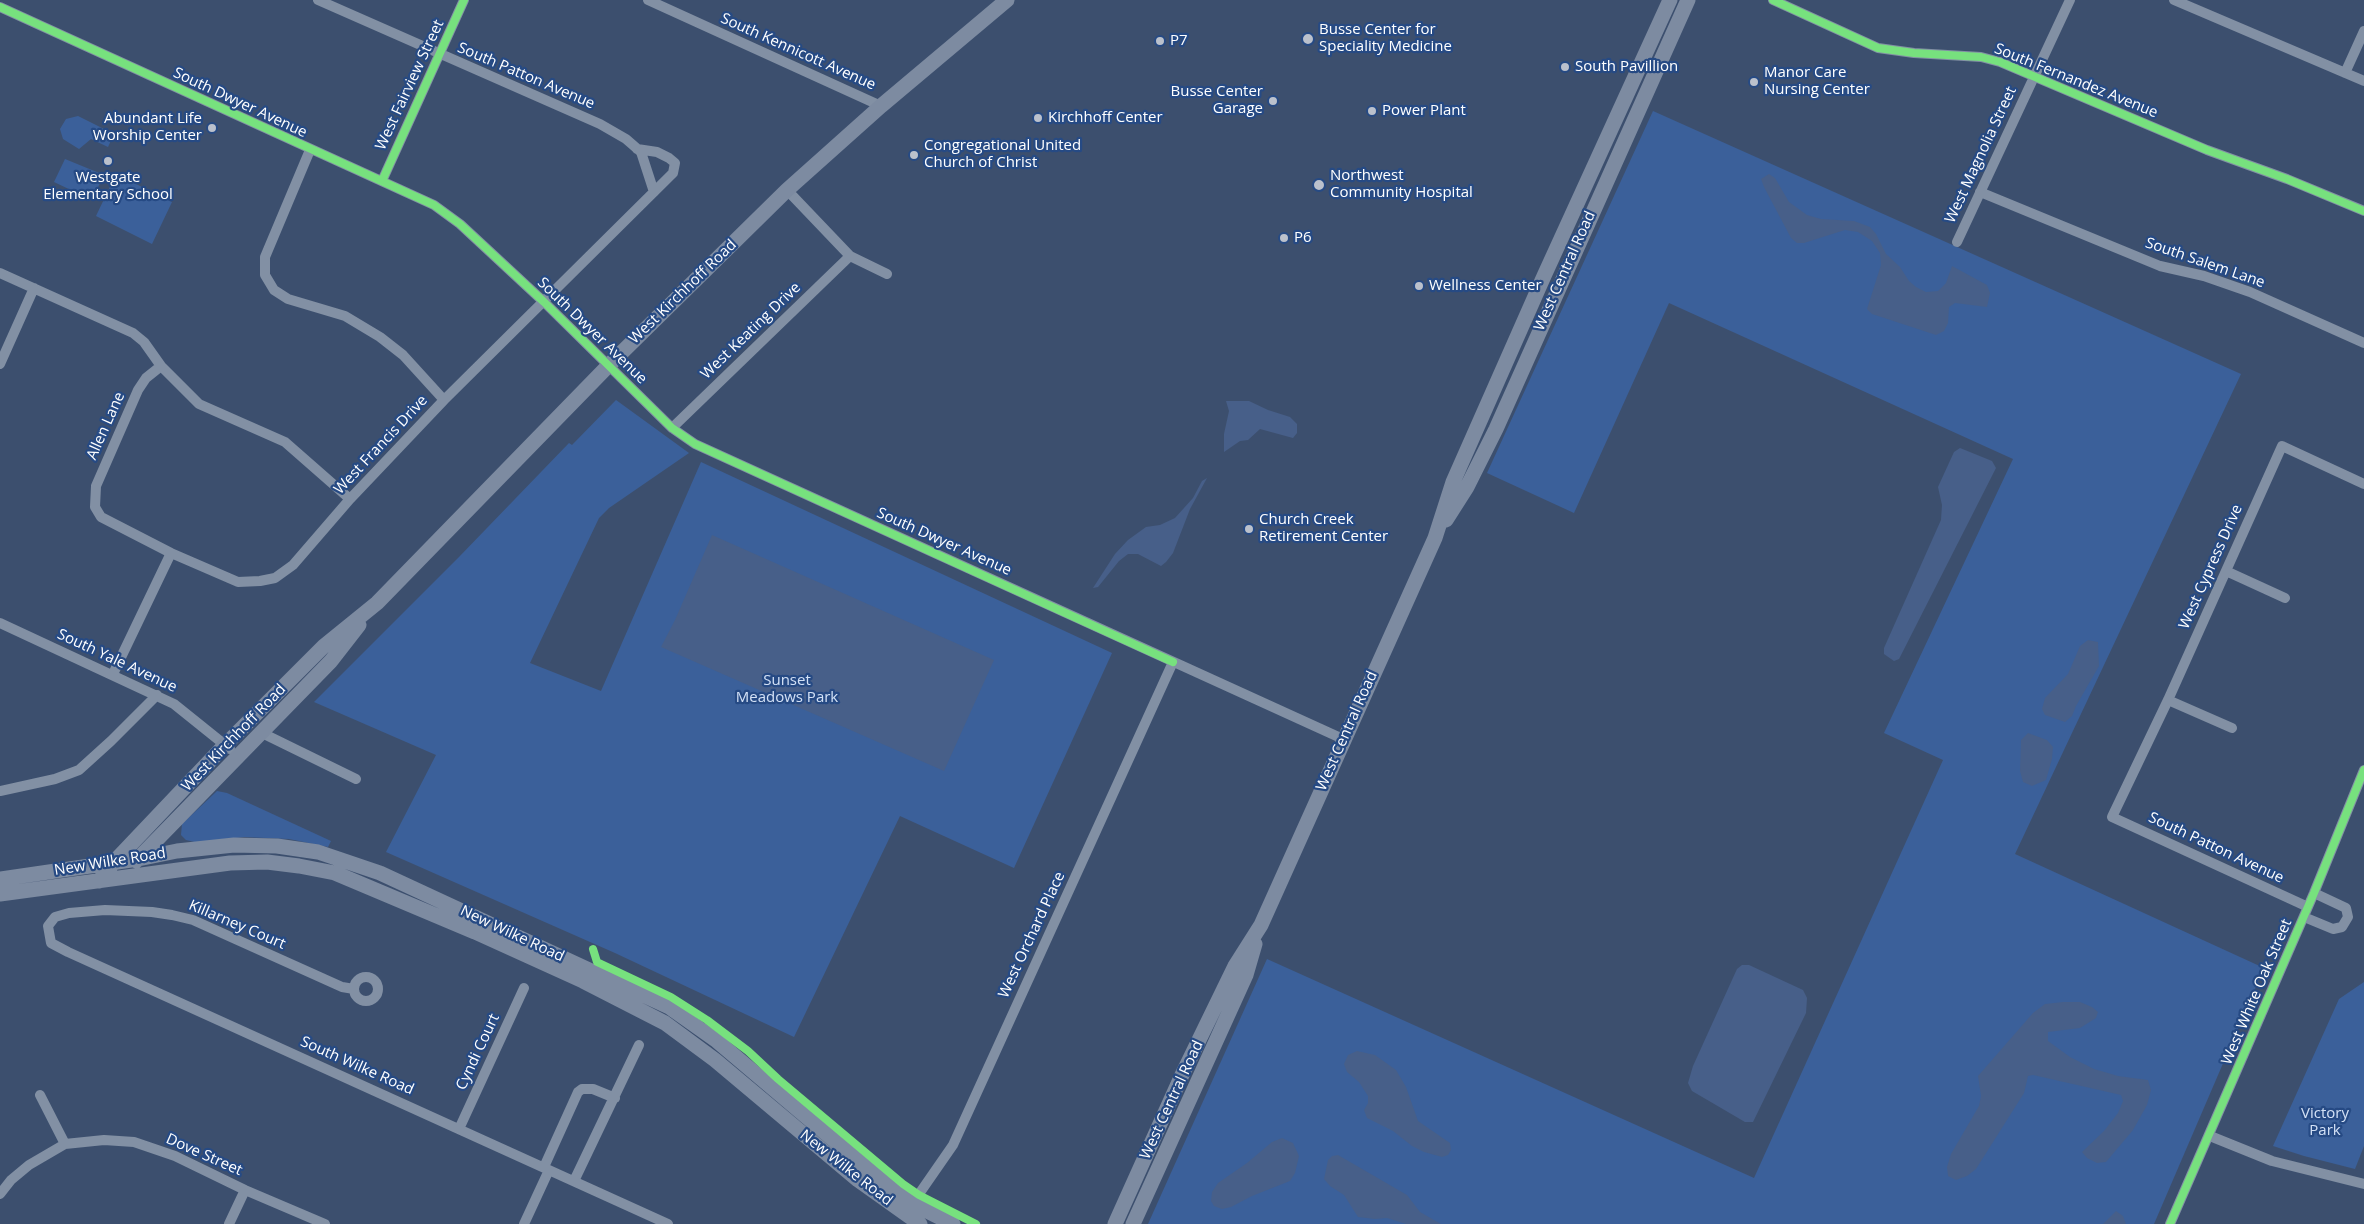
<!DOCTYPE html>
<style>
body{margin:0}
canvas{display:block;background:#3c4f6e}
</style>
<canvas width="2364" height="1224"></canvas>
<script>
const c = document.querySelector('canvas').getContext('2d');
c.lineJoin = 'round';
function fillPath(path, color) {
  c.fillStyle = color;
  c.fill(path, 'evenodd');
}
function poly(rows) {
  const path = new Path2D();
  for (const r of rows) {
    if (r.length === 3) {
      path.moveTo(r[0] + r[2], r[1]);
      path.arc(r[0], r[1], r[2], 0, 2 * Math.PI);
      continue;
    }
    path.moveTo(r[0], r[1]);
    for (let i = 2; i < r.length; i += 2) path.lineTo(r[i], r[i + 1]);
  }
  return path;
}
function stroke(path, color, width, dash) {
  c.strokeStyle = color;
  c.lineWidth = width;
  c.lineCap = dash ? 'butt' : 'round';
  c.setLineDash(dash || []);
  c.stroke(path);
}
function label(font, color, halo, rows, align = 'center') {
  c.font = font + ' "Open Sans",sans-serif';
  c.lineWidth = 4.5;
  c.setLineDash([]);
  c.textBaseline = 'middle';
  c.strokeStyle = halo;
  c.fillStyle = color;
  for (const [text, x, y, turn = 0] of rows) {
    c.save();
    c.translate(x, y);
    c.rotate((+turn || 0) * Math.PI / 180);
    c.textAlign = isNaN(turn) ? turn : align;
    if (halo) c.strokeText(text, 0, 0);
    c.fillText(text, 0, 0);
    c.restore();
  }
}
fillPath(poly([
 [1653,111,2241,374,2015,854,2264,968,2154,1224,1148,1224,1267,959,1754,1178,1943,760,1884,733,2013,459,1669,303,1574,513,1487,473],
 [78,116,114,134,108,147,91,139,79,149,63,139,60,129,66,119],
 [65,159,104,175,92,200,54,182],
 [116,174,172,202,152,244,96,216],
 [616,400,689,453,609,508,599,518,530,663,601,691,701,462,1112,653,1014,868,900,816,794,1037,615,953,386,852,436,755,314,702,459,557,569,443,572,445],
 [217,791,227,793,331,841,328,847,289,839,244,837,199,843,186,840,181,835,182,824],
 [2364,982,2364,1146,2355,1169,2304,1156,2273,1146,2339,999]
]), '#3b609a');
fillPath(poly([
 [1769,174,1775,178,1789,202,1807,215,1821,219,1854,221,1870,227,1876,234,1886,254,1900,267,1909,281,1916,287,1926,292,1938,291,1946,283,1952,266,1987,285,1990,293,1987,307,1955,303,1949,307,1948,323,1944,331,1936,335,1872,314,1867,309,1881,265,1880,253,1872,241,1858,232,1845,230,1804,243,1797,243,1791,238,1764,187,1761,179],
 [1226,401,1249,401,1268,410,1290,417,1297,424,1297,433,1293,438,1260,429,1248,440,1240,441,1224,452,1224,434,1229,411],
 [1960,448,1992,461,1996,468,1899,659,1894,661,1884,654,1884,648,1941,520,1942,505,1938,487,1954,452],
 [1207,478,1190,509,1173,553,1166,562,1161,566,1138,554,1128,554,1119,561,1098,587,1093,588,1115,554,1128,540,1146,527,1160,525,1175,518,1193,498,1202,481],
 [712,535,994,660,944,771,661,647,675,620],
 [2088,640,2098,642,2099,666,2076,706,2072,716,2065,722,2045,715,2042,709,2045,698,2068,674,2080,646],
 [2028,733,2047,740,2053,747,2052,759,2046,780,2032,786,2023,782,2020,771,2021,740],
 [1742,965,1749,965,1803,990,1807,998,1806,1013,1753,1122,1745,1122,1692,1091,1688,1083,1693,1066,1737,969],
 [2063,1002,2080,1002,2092,1007,2098,1012,2096,1018,2080,1028,2048,1032,2048,1041,2070,1057,2094,1069,2118,1076,2148,1080,2151,1090,2147,1105,2133,1130,2106,1162,2097,1163,2087,1158,2082,1152,2104,1131,2118,1113,2123,1101,2121,1095,2033,1075,2028,1076,2024,1093,1976,1169,1967,1176,1956,1180,1948,1176,1947,1167,1951,1154,1979,1106,1981,1096,1978,1076,2033,1013,2045,1004],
 [1357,1051,1375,1055,1396,1070,1406,1087,1418,1121,1450,1143,1451,1150,1448,1155,1442,1157,1424,1152,1412,1146,1393,1131,1367,1118,1364,1110,1368,1103,1368,1096,1359,1082,1347,1072,1344,1064,1348,1055],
 [1282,1138,1293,1143,1299,1156,1295,1173,1290,1181,1252,1196,1231,1207,1222,1209,1214,1206,1211,1201,1212,1192,1218,1183,1247,1163,1272,1142],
 [1338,1155,1407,1195,1420,1212,1441,1224,1406,1224,1387,1218,1375,1219,1358,1217,1344,1195,1330,1186,1324,1179,1328,1160,1332,1156],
 [2116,1211,2123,1216,2126,1224,2103,1224]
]), '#475f89');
stroke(poly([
 [318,0,600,124,626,139,641,152,654,192],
 [648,0,881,106],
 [1773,0,1878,48,1914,53,1981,57,2000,62,2207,150,2287,179,2364,211],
 [2174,0,2364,81],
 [0,7,434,205,460,224,544,302,672,428,695,444,1343,739],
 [2345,73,2364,31],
 [310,150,265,257,265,275,274,290,288,299,345,316,380,337,403,355,444,400],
 [382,181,464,0],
 [787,190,850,256,887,274],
 [1980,192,2160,266,2204,276,2250,292,2364,343],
 [1957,242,2070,0],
 [0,273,133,333,144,342,161,366,199,404,285,442,350,499],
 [0,364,34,288],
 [161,366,146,378,138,390,96,486,95,507,101,517,171,553,238,582,260,581,275,578,293,565,350,499,444,400,673,173,675,163,669,158,657,152,637,149],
 [672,428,850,256],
 [2226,571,2285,598],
 [0,623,174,704,230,749],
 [113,674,171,553],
 [2168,700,2232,728],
 [262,733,356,779],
 [0,791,55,779,79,770,111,741,157,695],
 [2308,907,2112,817,2168,700,2282,446,2364,484],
 [2304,917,2333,929,2342,927,2348,917,2346,908,2314,893],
 [366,989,12],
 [354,989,342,987,193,920,172,915,152,912,105,910,69,913,55,917,48,926,51,943,68,952,668,1224],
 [40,1095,65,1144],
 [459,1129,524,988],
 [2210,1136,2272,1161,2364,1184],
 [544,1167,578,1092,582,1089,593,1089,615,1098],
 [574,1181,639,1045],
 [0,1194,11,1180,29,1165,65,1144,104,1140,134,1142,175,1156,245,1190,325,1224],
 [910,1207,953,1145,1173,662],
 [229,1224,245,1190],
 [524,1224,549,1170],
 [2170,1224,2314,893,2364,770]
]), '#8290a4', 10);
stroke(poly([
 [1446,520,1467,487,1496,429,1688,0],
 [136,861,331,661,359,625],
 [0,879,138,859,177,851,234,845,277,846,318,852,380,873,669,1007,717,1041,867,1168,913,1204,953,1224],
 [99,881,114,862,225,745,324,646,377,603,608,366,787,190,881,106,1007,0],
 [0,894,230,863,267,862,299,866,335,873,475,932,583,981,665,1023,715,1060,858,1180,920,1224],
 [1115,1224,1182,1075,1235,966,1261,925,1435,538,1453,482,1544,276,1670,0],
 [1133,1224,1246,975,1255,944]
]), '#7d8ba1', 15);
stroke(poly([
 [1773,0,1878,48,1914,53,1981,57,2000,62,2207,150,2287,179,2364,211],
 [0,7,434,205,460,224,544,302,672,428,695,444,1173,662],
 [382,181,464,0],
 [593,949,597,962,671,997,707,1020,748,1051,778,1079,903,1184,919,1195,976,1224],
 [2170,1224,2314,893,2364,770]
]), '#77e17e', 8);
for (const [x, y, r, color] of [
 [1308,39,6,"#bbc1cc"],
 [1160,41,5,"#bbc1cc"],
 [1565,67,5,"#bbc1cc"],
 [1754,82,5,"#bbc1cc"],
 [1273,101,5,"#bbc1cc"],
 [1372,111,5,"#bbc1cc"],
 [1038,118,5,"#bbc1cc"],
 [212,128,5,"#bbc1cc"],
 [914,155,5,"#bbc1cc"],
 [108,161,5,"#bbc1cc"],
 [1319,185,6,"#bbc1cc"],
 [1284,238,5,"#bbc1cc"],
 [1419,286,5,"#bbc1cc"],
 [1249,529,5,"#bbc1cc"]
]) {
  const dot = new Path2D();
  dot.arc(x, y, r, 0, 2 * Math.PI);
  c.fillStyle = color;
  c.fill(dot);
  stroke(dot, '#264a84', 2);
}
label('15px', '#fff', '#264a84', [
 ["Busse Center for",1319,30],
 ["Speciality Medicine",1319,47],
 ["P7",1170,41],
 ["South Pavillion",1575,67],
 ["Manor Care",1764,73],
 ["Nursing Center",1764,90],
 ["Busse Center",1263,92,"right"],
 ["Garage",1263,109,"right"],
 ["Power Plant",1382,111],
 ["Kirchhoff Center",1048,118],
 ["Abundant Life",202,119,"right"],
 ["Worship Center",202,136,"right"],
 ["Congregational United",924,146],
 ["Church of Christ",924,163],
 ["Northwest",1330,176],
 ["Community Hospital",1330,193],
 ["Westgate",108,178,"center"],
 ["Elementary School",108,195,"center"],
 ["P6",1294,238],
 ["Wellness Center",1429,286],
 ["Church Creek",1259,520],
 ["Retirement Center",1259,537]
], 'left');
label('15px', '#fff', '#264a84', [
 ["South Kennicott Avenue",798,52,24],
 ["South Patton Avenue",526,76,23],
 ["South Fernandez Avenue",2076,81,22],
 ["West Fairview Street",410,85,-65],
 ["South Dwyer Avenue",240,103,25],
 ["West Magnolia Street",1981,155,-65],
 ["South Salem Lane",2205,263,19],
 ["West Central Road",1565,271,-66],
 ["West Kirchhoff Road",683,292,-44],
 ["South Dwyer Avenue",592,331,44],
 ["West Keating Drive",751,331,-44],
 ["Allen Lane",106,426,-66],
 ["West Francis Drive",381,445,-47],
 ["South Dwyer Avenue",944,542,24],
 ["West Cypress Drive",2211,567,-66],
 ["South Yale Avenue",117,661,25],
 ["West Central Road",1347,731,-66],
 ["West Kirchhoff Road",234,738,-46],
 ["South Patton Avenue",2216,848,25],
 ["New Wilke Road",110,862,-9],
 ["Killarney Court",237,925,23],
 ["New Wilke Road",512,934,25],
 ["West Orchard Place",1032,935,-65],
 ["West White Oak Street",2257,992,-67],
 ["Cyndi Court",478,1052,-65],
 ["South Wilke Road",357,1066,24],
 ["West Central Road",1172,1100,-65],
 ["Dove Street",204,1155,24],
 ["New Wilke Road",846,1168,38]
]);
label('15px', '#d3e1f6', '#264a84', [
 ["Sunset",787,681],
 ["Meadows Park",787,698],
 ["Victory",2325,1114],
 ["Park",2325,1131]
]);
</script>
